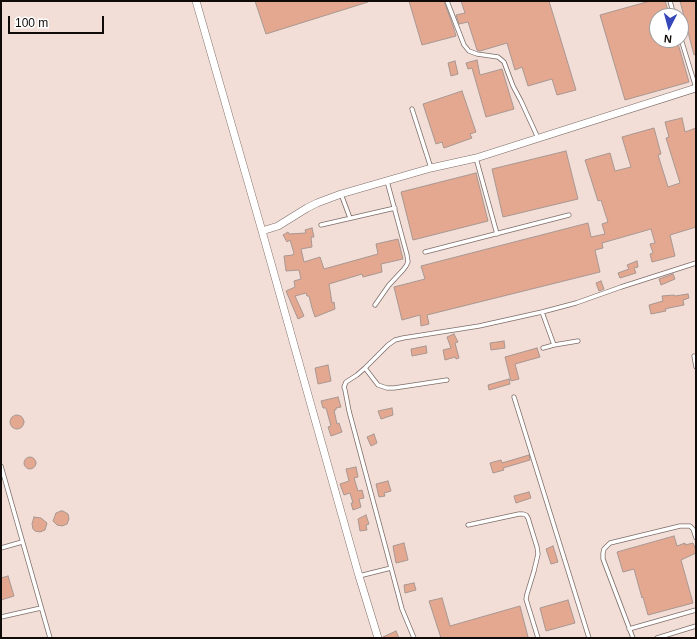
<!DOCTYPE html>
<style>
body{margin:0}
#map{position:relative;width:697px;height:639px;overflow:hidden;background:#fef0eb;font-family:Helvetica,sans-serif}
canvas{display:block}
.frame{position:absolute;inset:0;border:2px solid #100a08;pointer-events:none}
.north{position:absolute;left:649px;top:8px;width:40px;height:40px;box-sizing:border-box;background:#fff;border:1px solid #9f9d9c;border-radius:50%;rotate:186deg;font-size:11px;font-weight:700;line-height:16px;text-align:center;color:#100a08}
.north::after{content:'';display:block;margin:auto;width:14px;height:18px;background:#3647b9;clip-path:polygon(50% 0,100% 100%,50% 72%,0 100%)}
.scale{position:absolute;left:8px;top:16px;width:96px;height:18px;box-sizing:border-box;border:2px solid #100a08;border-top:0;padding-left:5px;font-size:12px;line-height:14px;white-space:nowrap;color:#100a08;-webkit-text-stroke:3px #fff;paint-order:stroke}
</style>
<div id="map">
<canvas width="697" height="639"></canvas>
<div class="frame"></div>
<div class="north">N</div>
<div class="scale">100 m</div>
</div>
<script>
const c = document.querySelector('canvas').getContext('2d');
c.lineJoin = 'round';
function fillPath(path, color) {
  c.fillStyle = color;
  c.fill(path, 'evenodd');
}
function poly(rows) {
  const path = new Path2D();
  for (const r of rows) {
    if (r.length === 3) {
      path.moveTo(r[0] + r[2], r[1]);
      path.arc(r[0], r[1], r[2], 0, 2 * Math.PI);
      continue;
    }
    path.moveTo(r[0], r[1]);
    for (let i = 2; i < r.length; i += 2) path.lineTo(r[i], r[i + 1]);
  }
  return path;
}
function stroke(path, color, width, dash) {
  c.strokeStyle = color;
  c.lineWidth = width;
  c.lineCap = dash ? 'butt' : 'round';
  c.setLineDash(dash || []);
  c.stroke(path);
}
fillPath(poly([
 [1,1,696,1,696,638,1,638],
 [657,16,681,16,681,40,657,40]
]), '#f3ded7');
const building = poly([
 [255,1,368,1,368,2,266,34,255,1],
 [409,1,444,1,453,26,456,36,422,45,409,1],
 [461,1,549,1,576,90,557,95,552,79,528,86,522,67,515,70,507,43,480,51,477,50,468,22,459,24,456,15,465,13,461,1],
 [650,1,665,1,670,16,657,16,657,40,677,40,689,82,625,100,600,15,650,1],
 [680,1,696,1,696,54,694,55,680,1],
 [477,60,480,75,502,69,514,109,486,117,472,68,468,69,466,63,477,60],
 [455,61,458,74,451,76,448,63,455,61],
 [462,91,476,132,470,134,472,138,444,148,442,142,436,144,423,104,462,91],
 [682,118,685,132,696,128,696,227,670,235,675,256,652,262,650,254,653,253,650,244,655,243,651,229,602,243,603,248,595,250,600,272,427,315,429,324,421,326,420,315,402,320,394,287,425,279,421,266,588,223,591,237,605,234,602,224,608,222,601,200,598,201,585,160,610,153,615,171,631,167,622,137,654,128,661,154,658,155,668,187,680,183,666,138,669,137,665,122,682,118],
 [566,151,578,199,503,217,492,169,566,151],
 [476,173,488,221,413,240,401,192,476,173],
 [312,228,314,237,311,237,312,247,301,249,304,262,320,257,324,269,378,254,376,244,398,239,403,259,381,264,382,272,363,277,362,274,329,284,332,303,334,302,335,309,315,317,312,308,309,296,307,296,306,293,295,296,304,316,298,319,286,291,295,287,294,281,301,279,299,270,286,271,284,256,293,255,293,254,294,253,290,240,287,242,283,235,288,232,289,234,306,233,305,230,312,228],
 [637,261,638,267,634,268,636,273,620,278,618,273,629,269,627,265,637,261],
 [673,274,675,279,661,285,659,279,673,274],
 [601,281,604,289,599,291,596,283,601,281],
 [688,294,689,298,683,300,684,305,669,308,665,309,666,311,651,314,649,305,663,301,662,296,674,295,675,296,688,294],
 [454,334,458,342,455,343,459,358,456,359,455,357,445,360,443,350,451,348,447,337,454,334],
 [504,341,505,348,491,350,490,343,504,341],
 [426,346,427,353,412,356,411,349,426,346],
 [537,348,540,357,515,364,519,379,511,381,505,357,537,348],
 [328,365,331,381,318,384,315,368,328,365],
 [509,379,510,384,489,390,488,385,509,379],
 [338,397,341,407,336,408,336,410,334,410,337,424,339,423,342,432,331,436,328,427,331,426,326,408,323,408,321,401,338,397],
 [392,408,393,415,381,419,378,411,392,408],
 [17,422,7],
 [374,434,377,443,371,446,367,437,374,434],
 [529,455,530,460,503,468,504,470,493,473,490,463,501,460,502,463,529,455],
 [30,463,6],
 [356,467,358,477,354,478,358,491,362,490,364,498,359,499,361,507,353,510,351,503,353,503,350,493,344,495,340,484,349,481,346,469,356,467],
 [388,481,391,491,384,493,385,496,379,497,376,484,388,481],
 [529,492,531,498,516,503,514,496,529,492],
 [61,511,63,511,68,514,69,519,67,524,62,526,57,525,53,521,56,513,61,511],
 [366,515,369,524,366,525,367,530,360,531,358,519,366,515],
 [34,517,41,518,47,523,45,530,40,532,35,531,33,529,32,524,34,517],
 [674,536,677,546,685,543,685,545,693,543,696,550,696,553,681,560,693,603,648,615,643,597,642,598,634,569,623,572,617,552,674,536],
 [404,543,408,560,396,563,393,546,404,543],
 [553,546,558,562,551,564,546,549,553,546],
 [8,576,14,596,1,600,1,578,8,576],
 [414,583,416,590,405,593,404,585,414,583],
 [442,598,450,626,520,606,528,637,523,638,441,638,429,601,442,598],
 [568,600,575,623,546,631,540,608,568,600],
 [396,631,399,638,383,638,383,637,396,631]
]);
fillPath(building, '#e4a790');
stroke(building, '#a89892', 1);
const service = poly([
 [447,1,464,45,469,51,477,54,498,57,504,62,513,86,521,101,538,138],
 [670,1,674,16],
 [681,39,696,88],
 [412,109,431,168],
 [476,158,497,234],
 [341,194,350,218],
 [321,225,395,208],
 [425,252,569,215],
 [375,305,389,285,403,270,406,266,408,262,407,255,387,181],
 [542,312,554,345],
 [543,348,554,345,578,341],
 [694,356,696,367],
 [365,368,378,385,387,388,394,388,447,380],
 [514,397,589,638],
 [1,466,50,638],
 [468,525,519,514,523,514,526,515,528,518,537,547,538,554,534,571,527,594,526,599,538,638],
 [1,548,22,542],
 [359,576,391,568],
 [1,617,41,608],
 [629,629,696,610],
 [414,638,402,609,397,590,349,411,345,390,344,387,346,382,357,375,365,368,388,345,395,340,403,338,479,326,542,312,576,303,621,287,696,263],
 [633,638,603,559,603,553,604,549,610,543,680,526,690,526,693,529,696,538],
 [657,638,696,626]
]);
const minor = poly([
 [196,1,262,231,359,576,378,638],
 [262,231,278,226,307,208,317,203,341,194,431,168,476,158,696,88]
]);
stroke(service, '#7d6e69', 5);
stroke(minor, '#7d6e69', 8);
stroke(service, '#fff', 3.5);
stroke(minor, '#fff', 7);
</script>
